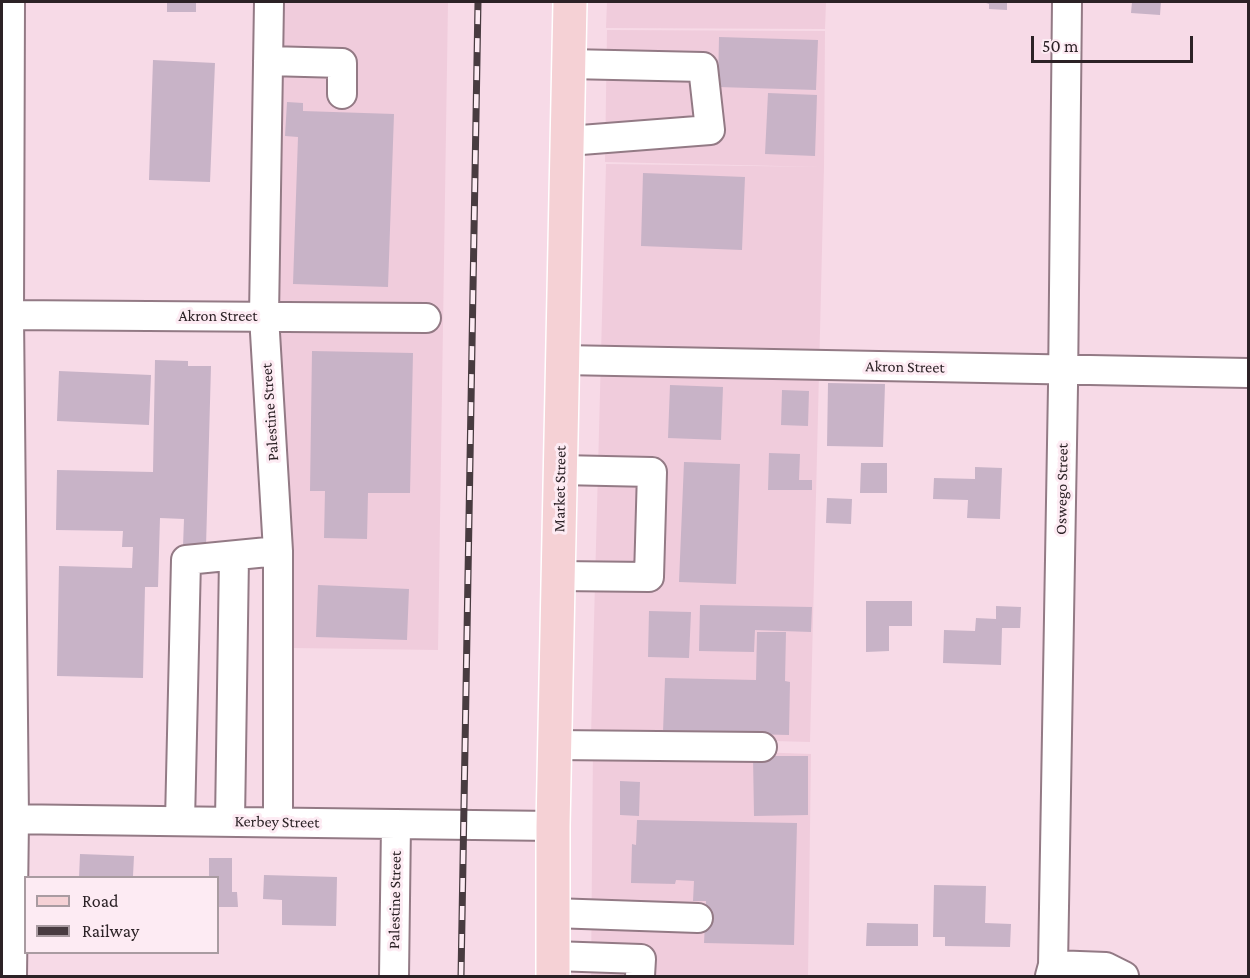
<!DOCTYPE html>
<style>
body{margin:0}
#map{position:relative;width:1250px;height:978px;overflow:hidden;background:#f7dae7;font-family:"Crimson Pro",serif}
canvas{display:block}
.frame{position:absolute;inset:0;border:3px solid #2c2226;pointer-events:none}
.legend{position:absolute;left:24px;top:876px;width:195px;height:78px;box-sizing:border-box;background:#fdebf3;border:2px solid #a99ba1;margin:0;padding:8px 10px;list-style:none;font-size:18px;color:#2c2226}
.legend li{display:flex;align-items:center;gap:12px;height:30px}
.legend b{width:30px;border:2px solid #a99ba1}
.scale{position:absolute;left:1031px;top:36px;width:162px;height:27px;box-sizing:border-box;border:3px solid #2c2226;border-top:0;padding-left:8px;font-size:18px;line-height:21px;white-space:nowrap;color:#2c2226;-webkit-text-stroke:4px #fdebf3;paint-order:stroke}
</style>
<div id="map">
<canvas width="1250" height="978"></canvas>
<div class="frame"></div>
<ul class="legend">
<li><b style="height:8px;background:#f5d1d5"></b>Road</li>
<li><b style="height:8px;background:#483b40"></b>Railway</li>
</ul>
<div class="scale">50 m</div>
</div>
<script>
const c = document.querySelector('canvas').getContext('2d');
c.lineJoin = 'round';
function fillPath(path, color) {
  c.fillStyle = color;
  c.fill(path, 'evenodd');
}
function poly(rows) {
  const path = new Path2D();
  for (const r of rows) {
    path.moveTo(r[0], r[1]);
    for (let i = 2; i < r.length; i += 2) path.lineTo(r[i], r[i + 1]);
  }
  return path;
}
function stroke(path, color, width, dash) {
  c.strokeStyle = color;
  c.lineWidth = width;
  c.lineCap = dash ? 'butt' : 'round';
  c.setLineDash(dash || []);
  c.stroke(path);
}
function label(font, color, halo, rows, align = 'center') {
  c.font = font + ' "Crimson Pro",serif';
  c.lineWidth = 6;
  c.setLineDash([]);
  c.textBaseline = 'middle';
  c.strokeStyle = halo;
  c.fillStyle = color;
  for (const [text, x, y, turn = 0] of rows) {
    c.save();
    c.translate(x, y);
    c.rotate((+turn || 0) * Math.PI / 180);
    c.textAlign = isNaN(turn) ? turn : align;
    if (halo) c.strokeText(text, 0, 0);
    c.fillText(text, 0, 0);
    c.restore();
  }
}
fillPath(poly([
 [284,2,448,2,438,650,292,648,292,548,278,330],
 [607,2,826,2,825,29,606,28],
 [607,30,825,31,824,167,605,162],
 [606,164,824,167,810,742,591,736],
 [593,746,811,754,808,976,591,976]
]), '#f0ccdc');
fillPath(poly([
 [167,2,196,2,196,12,167,12],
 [983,2,1007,2,1007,10,989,9,989,4],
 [1132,2,1161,2,1160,15,1131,13],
 [719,37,818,40,816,90,718,87],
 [153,60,215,63,210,182,149,180],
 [768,93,817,95,815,156,765,154],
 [287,102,303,103,303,111,394,114,388,287,293,284,298,137,285,136],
 [643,173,745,177,742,250,641,246],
 [312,351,413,353,410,493,368,493,367,539,324,538,325,491,310,491],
 [155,360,188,361,188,366,211,366,206,547,183,547,184,519,160,518,158,587,145,587,143,678,57,676,59,566,132,568,133,547,122,547,123,531,56,530,57,470,153,472],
 [59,371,151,375,149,425,57,421],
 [828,383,885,384,883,447,827,446],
 [670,385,723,387,721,440,668,438],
 [782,390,809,391,808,426,781,425],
 [769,453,800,454,799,480,812,480,812,490,768,490],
 [684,462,740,464,736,584,679,582],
 [861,463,887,463,887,493,860,493],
 [975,467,1002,468,1000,519,967,518,968,500,933,499,934,478,975,479],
 [827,498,852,499,851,524,826,523],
 [318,585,409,589,407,640,316,637],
 [866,601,912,601,912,626,889,626,889,651,866,652],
 [700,605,812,607,811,632,755,630,754,652,699,651],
 [996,606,1021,607,1020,628,1002,628,1001,665,943,663,944,630,975,631,976,618,996,619],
 [649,611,691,612,689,658,648,657],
 [757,632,786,632,785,681,790,682,789,735,663,732,665,678,756,680],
 [753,756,808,756,808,815,754,816],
 [620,781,640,782,639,816,620,815],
 [637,820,797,823,794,945,704,943,706,901,693,901,694,881,676,880,675,884,631,883,632,844,636,845],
 [80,854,134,856,133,876,79,878],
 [209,858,232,858,232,892,237,892,238,907,218,907,218,878,209,878],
 [264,875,337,877,336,926,282,925,282,900,263,899],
 [934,885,986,886,985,923,1011,924,1010,947,945,946,945,937,933,937],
 [867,923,918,924,918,946,866,946]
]), '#c8b3c7');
const minor = poly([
 [10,2,9,315,14,819,12,976],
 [269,2,264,316,278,551,278,822],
 [268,61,342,63,342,94],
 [568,141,710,130,703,67,569,64],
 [9,315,426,318],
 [562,360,1248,373],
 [558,576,649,577,652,472,560,470],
 [554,745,762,747],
 [2,819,553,826],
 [180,821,186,560,278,551],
 [230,821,234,557],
 [553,913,698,918],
 [553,956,641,959,640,976],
 [1053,965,1106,967,1124,976],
 [394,976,396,824],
 [1050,976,1053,965,1063,386,1067,2]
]);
const major = poly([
 [553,976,553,826,570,2]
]);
stroke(minor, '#937a85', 32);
stroke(major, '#fff', 36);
stroke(minor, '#fff', 28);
stroke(major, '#f5d1d5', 33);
const rail = poly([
 [461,976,478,2]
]);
stroke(rail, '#483b40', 7);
stroke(rail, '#fdebf3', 4.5, [14]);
label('16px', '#2c2226', '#fdebf3', [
 ["Akron Street",218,316],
 ["Akron Street",905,367,1],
 ["Palestine Street",270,412,-94],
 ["Market Street",560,489,-89],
 ["Oswego Street",1062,489,-89],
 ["Kerbey Street",277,822,1],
 ["Palestine Street",395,900,-89]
]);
</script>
